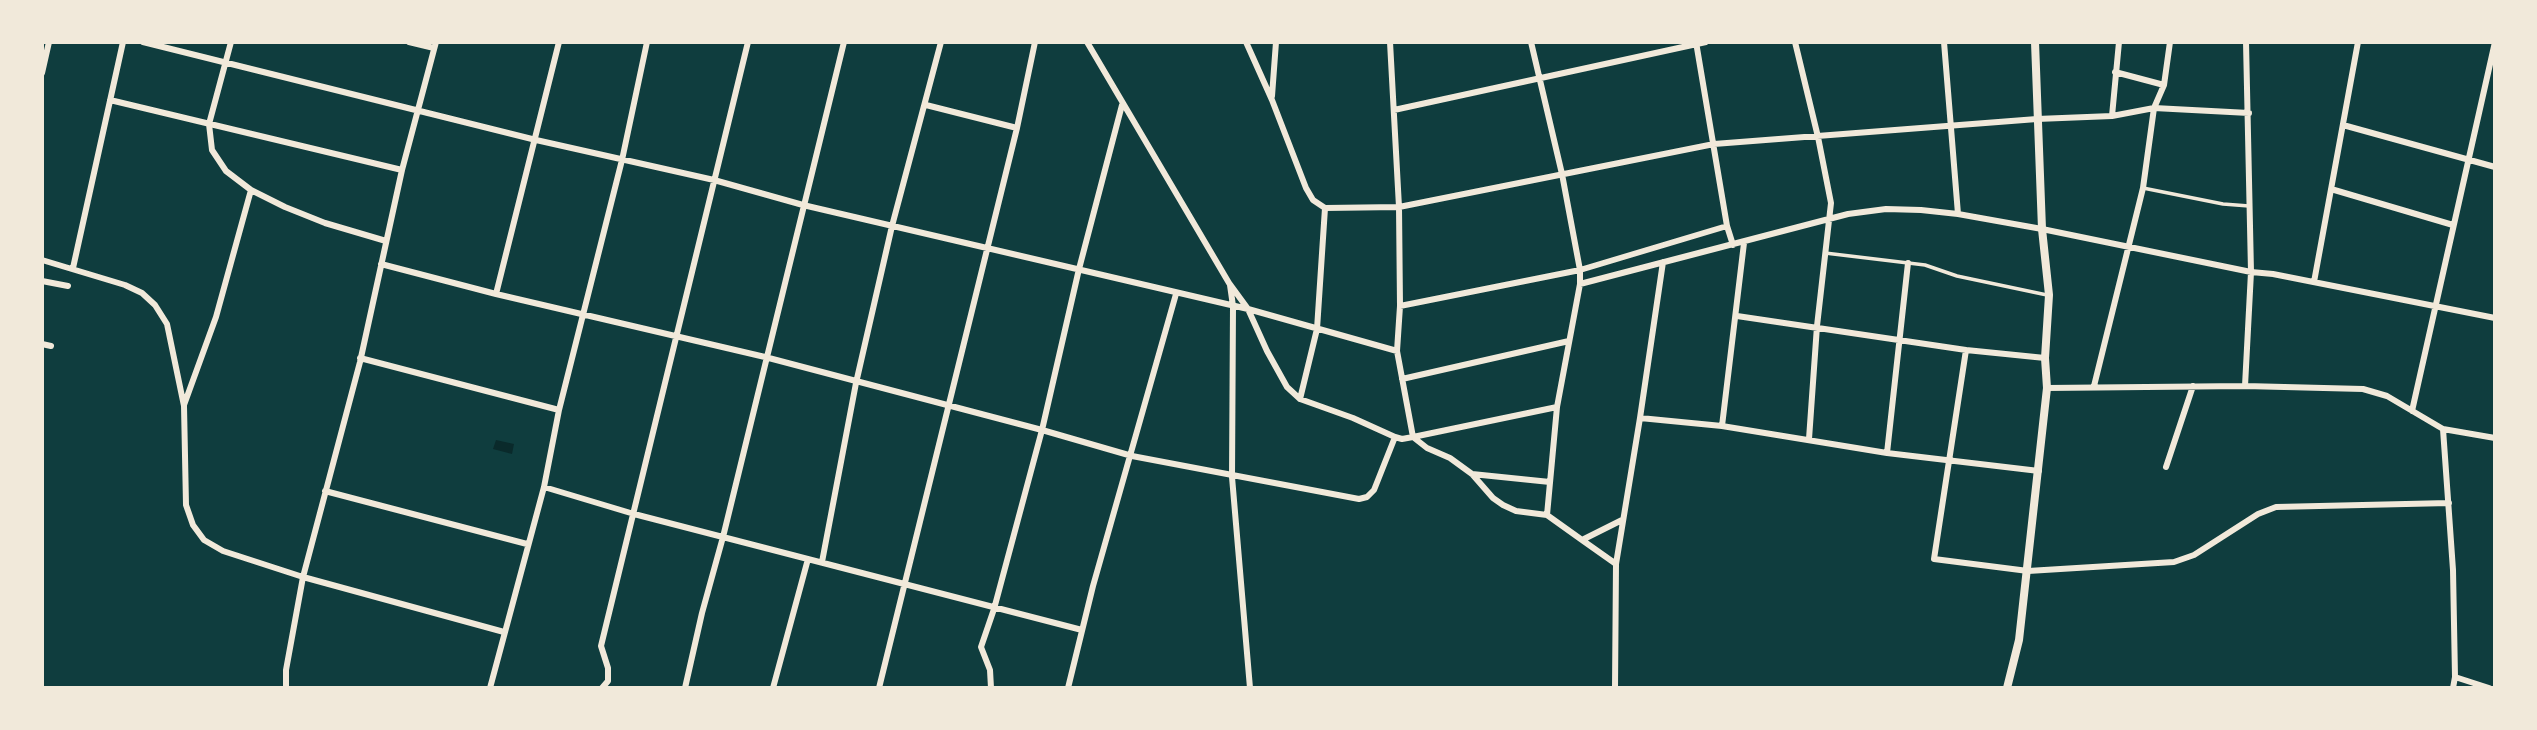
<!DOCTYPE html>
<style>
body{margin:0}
#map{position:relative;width:2537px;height:730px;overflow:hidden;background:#0f3d3e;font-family:"Space Grotesk",sans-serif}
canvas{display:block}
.frame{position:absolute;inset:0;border:44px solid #f1e9da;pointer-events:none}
</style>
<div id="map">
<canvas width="2537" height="730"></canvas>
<div class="frame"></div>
</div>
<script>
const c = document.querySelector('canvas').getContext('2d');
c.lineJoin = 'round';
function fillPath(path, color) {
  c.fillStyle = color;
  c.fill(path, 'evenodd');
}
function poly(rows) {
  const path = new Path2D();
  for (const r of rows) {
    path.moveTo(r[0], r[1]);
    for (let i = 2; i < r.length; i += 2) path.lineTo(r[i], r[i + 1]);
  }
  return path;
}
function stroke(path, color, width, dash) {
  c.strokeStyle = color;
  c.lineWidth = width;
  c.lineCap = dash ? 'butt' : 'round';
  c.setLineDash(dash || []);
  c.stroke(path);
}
fillPath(poly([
 [496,440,514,444,512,454,493,449]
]), '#0a2a2b');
stroke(poly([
 [2143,188,2223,204,2249,206],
 [1825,253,1925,265,1957,276,2047,295]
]), '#f1e9da', 3.5);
stroke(poly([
 [143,42,536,140,714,180,803,205,1248,309,1397,351],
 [231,42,209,124,212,150,226,171,251,190,285,207,325,223,386,241],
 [409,42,434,48],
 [1087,42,1229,283,1248,309,1267,351,1287,387,1300,399,1353,418,1395,437,1402,439,1413,437,1427,448,1450,458,1472,474,1493,498,1503,505,1516,511,1547,515,1582,540,1622,520],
 [1246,42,1272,100,1306,188,1313,200,1325,208],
 [1390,42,1399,207,1400,306,1397,351,1413,437,1557,407],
 [1531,42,1562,174,1580,270,1580,284,1557,407,1547,515],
 [1696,42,1727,226,1733,245],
 [1795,42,1818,137,1831,203,1817,326,1809,439],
 [1944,42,1958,214],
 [2115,72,2164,85],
 [42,73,49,42],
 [1272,96,1276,42],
 [110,100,402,170],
 [926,105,1017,128],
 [1394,110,1706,42],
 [2112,116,2119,42],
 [2343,125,2495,167],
 [2331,189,2453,225],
 [1325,208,1399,207,1714,144,2037,119,2112,116,2154,108,2249,113],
 [42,260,125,285,142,293,155,305,167,324,184,406,186,505,193,525,204,540,223,551,303,577,504,632],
 [381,264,496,294,765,357,1042,430,1132,456,1359,499,1367,497,1374,490,1395,437],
 [73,268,123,42],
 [42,281,68,286],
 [2314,282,2358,42],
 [1580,284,1848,214,1886,209,1921,210,1958,214,2042,229,2251,272,2273,274,2495,318],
 [1230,285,1233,306,1232,477,1250,688],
 [496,294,559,42],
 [1400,306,1580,270,1727,226],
 [1737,316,1966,350,2045,358],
 [42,344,51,346],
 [1966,350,1934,559,2028,571,2174,562,2194,555,2258,514,2276,507,2449,503],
 [360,358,559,410],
 [1402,379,1569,341],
 [2094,386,2143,188,2154,108,2164,85,2170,42],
 [2245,386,2251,272,2246,42],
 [2047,388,2245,386,2363,389,2387,396,2443,429,2495,438],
 [1300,399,1317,329,1325,208],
 [184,405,216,317,251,190],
 [2412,411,2495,42],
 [1640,418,1722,426,1887,453,2039,471],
 [1722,426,1744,243],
 [2443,429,2453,570,2455,677,2453,688],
 [1887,453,1908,263],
 [2166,467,2193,386],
 [1472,474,1550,482],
 [544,487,634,514,1082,630],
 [325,491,527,544],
 [1582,540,1616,564],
 [822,562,856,383,892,226,941,42],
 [2455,677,2489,688],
 [286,688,286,670,303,577,360,362,402,170,436,42],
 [490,688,544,487,559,410,622,160,647,42],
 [602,688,608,681,608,668,601,646,748,42],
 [685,688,702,613,723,537,844,42],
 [773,688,808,559],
 [879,688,1017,128,1035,42],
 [991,688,990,670,981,647,994,609,1042,430,1079,269,1122,105],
 [1068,688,1093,586,1176,294],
 [1615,688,1616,564,1640,418,1663,262]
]), '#f1e9da', 6);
stroke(poly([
 [2007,688,2019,640,2047,388,2045,358,2049,295,2042,229,2035,42]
]), '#f1e9da', 8);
</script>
